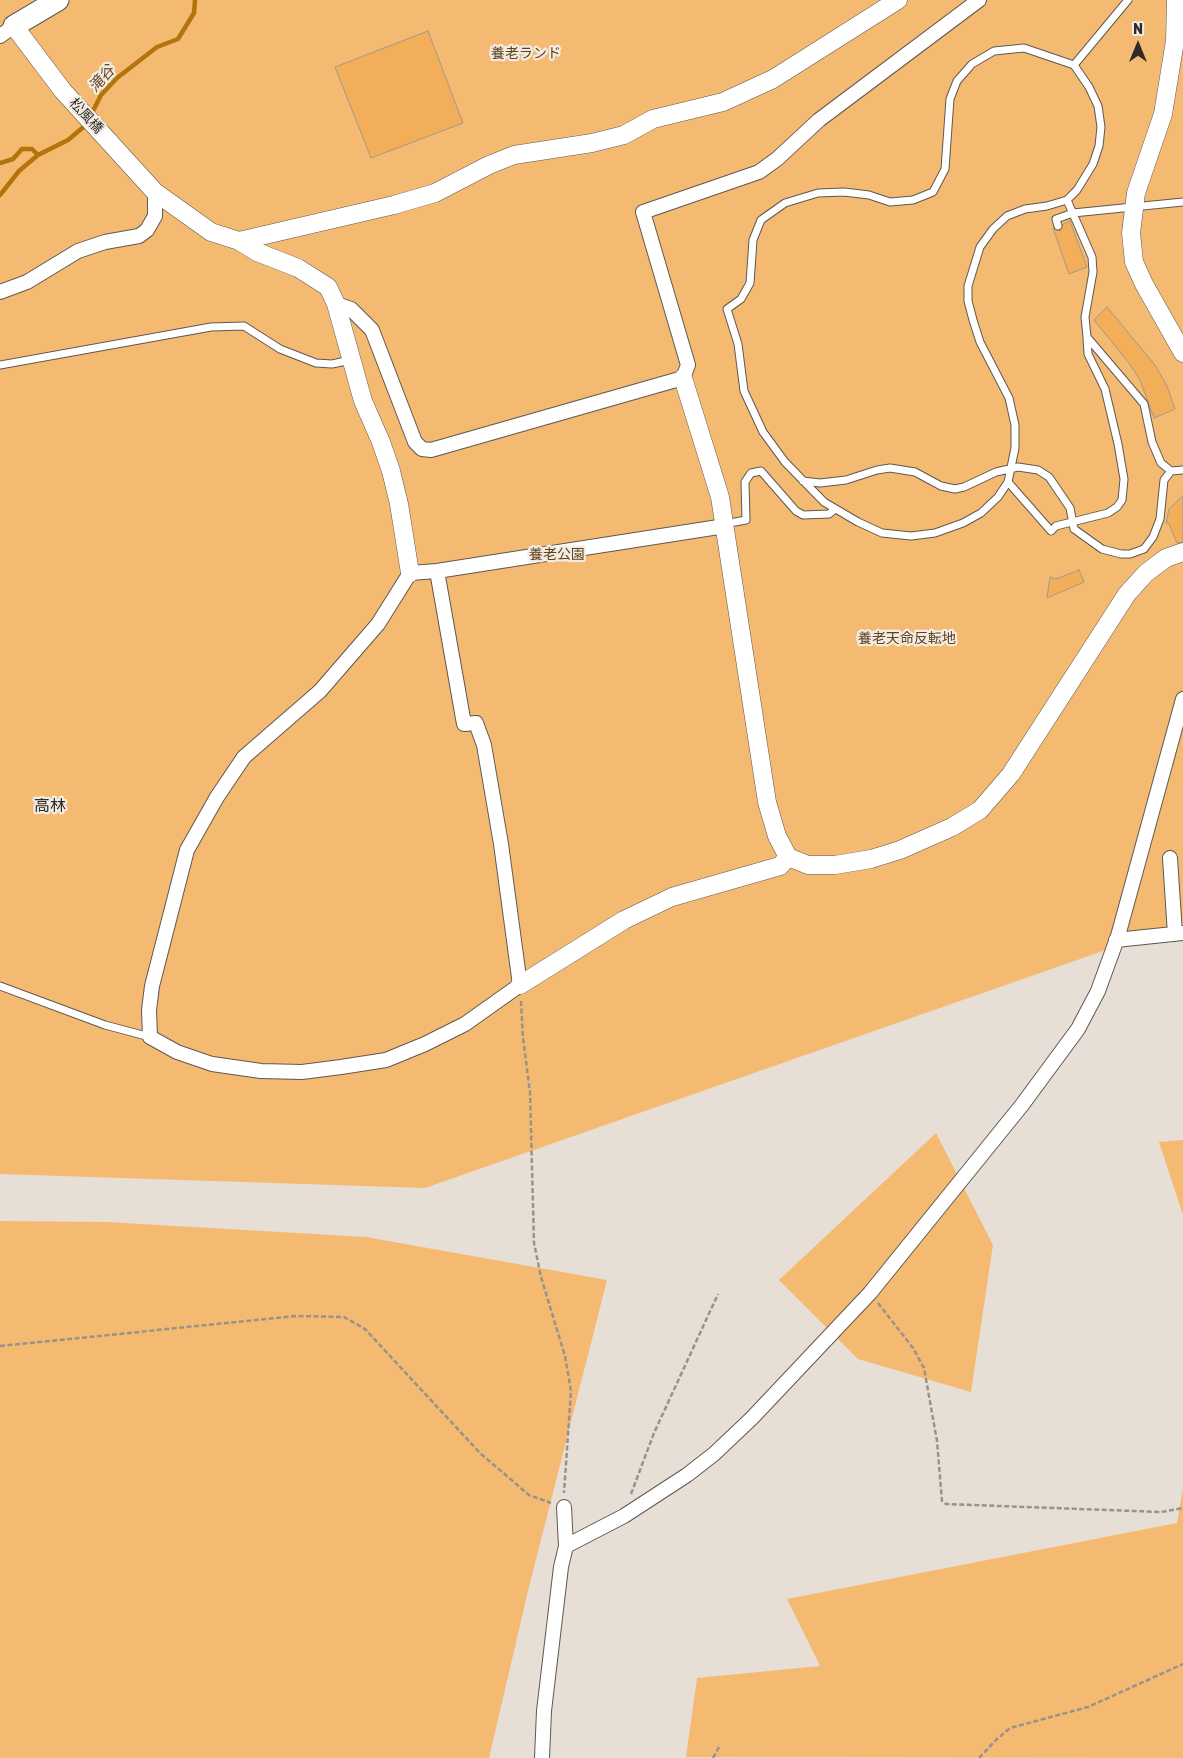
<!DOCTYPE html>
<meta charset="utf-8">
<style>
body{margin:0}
#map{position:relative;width:1183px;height:1758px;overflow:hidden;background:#e7dfd5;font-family:Rubik,sans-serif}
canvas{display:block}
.north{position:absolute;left:1113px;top:20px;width:50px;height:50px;-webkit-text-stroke:4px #f4ece2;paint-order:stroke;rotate:0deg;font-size:14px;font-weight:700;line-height:20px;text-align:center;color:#2e2b28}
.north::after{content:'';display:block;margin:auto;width:18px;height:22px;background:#2e2b28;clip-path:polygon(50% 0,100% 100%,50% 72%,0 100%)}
</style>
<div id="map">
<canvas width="1183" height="1758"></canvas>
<div class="north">N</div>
</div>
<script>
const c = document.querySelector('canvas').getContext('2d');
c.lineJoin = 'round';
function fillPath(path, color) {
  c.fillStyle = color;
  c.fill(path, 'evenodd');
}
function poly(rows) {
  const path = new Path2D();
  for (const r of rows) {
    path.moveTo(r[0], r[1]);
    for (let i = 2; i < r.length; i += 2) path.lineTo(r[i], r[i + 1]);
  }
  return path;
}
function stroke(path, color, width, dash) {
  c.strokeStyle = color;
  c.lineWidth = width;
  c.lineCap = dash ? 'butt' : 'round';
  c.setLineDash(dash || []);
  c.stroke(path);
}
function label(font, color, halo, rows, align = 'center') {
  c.font = font + ' Rubik,"Noto Sans JP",sans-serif';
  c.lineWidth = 4.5;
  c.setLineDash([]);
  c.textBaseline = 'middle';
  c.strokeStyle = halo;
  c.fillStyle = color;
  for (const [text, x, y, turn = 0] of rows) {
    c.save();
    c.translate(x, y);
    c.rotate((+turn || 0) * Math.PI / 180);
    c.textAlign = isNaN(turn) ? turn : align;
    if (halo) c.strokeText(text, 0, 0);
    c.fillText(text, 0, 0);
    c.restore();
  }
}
fillPath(poly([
 [0,0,1183,0,1183,923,425,1188,0,1174],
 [936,1133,993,1245,971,1392,858,1359,779,1280],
 [1183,1140,1183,1215,1159,1142],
 [0,1221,107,1222,366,1237,607,1280,528,1591,489,1758,0,1758],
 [1183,1488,1183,1758,686,1757,697,1678,820,1666,787,1599,1177,1523]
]), '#f5ba71');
stroke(poly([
 [91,115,101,95,117,78,157,47,178,39,194,13,195,0],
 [0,163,13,159,22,149,32,149,38,155],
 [0,195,19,171,38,155,68,140,87,124]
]), '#b4740b', 4.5);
const building = poly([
 [428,31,463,123,371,158,335,67,428,31],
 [1070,221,1087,267,1069,274,1053,228,1060,231,1063,224,1070,221],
 [1107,307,1155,365,1167,386,1175,409,1154,418,1140,380,1129,363,1094,320,1107,307],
 [1183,496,1183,542,1177,543,1169,524,1166,523,1169,509,1183,496],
 [1079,570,1084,582,1047,598,1050,577,1056,579,1079,570]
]);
fillPath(building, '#f2ae58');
stroke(building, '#a19991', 1);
const service = poly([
 [1128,0,1074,65,1089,87,1098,106,1101,127,1099,146,1093,164,1077,190,1067,200,1092,257,1093,272,1085,317,1087,337,1144,404,1152,442,1161,463,1171,471],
 [1067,200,1047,206,1025,209,1007,216,993,229,980,247,968,286,968,301,973,320,980,342,1009,398,1015,425,1015,448,1008,482,998,497,981,513,963,523,935,533,911,536,882,533,858,522,824,502,785,462,763,432,744,391,738,344,727,309,741,299,750,283,753,240,761,220,785,203,818,193,844,192,869,195,890,202,913,200,933,192,945,169,950,99,957,81,972,64,994,51,1024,48,1074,65],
 [1058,226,1056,219,1073,213,1183,202],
 [0,365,211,327,244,326,280,349,316,363,332,364,351,360],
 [803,481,820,483,846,480,877,470,890,468,915,472,941,486,955,489,964,487,996,472,1018,467,1038,470,1049,477,1070,508,1074,529,1102,549,1121,554,1130,554,1144,549,1153,537,1160,519,1164,480,1171,471,1183,470],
 [1008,482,1051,531,1056,526,1108,513,1117,507,1122,500,1124,479,1118,444,1105,389,1088,354,1087,338],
 [735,522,746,520,745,482,751,473,761,471,796,511,803,515,829,514,835,509],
 [0,986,105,1025,150,1037]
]);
const minor = poly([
 [0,36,14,26],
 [0,292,27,282,78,251,105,242,139,236,147,230,155,216,155,192],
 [336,304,351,309,372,330,415,442,422,449,431,450,683,378,688,365,643,212,759,172,777,159,819,120,979,0],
 [437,571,464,724,476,723,484,745,501,844,520,985,465,1024,425,1044,386,1060,341,1067,302,1072,261,1071,212,1064,177,1052,150,1037,149,1010,152,986,187,850,217,797,244,757,320,691,378,624,410,573,437,571,725,526],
 [1170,858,1175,934],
 [1116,940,1183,933],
 [566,1546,624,1516,687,1475,714,1454,752,1418,870,1293,1022,1105,1078,1029,1098,991,1118,936,1183,699],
 [542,1758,544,1711,561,1567,566,1546,564,1507]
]);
const tertiary = poly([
 [1176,0,1175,41,1163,114,1136,193,1131,233,1134,262,1144,284,1183,353],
 [14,26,63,91,155,192,211,232,239,241,257,252,298,268,328,287,336,304,363,401,381,442,391,471,399,504,410,573],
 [239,241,394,205,435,193,489,165,514,155,592,143,624,135,653,119,723,102,773,79,898,0],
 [683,378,720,497,767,802,777,836,788,857,808,865,835,865,871,859,900,850,952,827,980,810,1011,774,1127,594,1146,573,1166,558,1183,552],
 [520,985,624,920,672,897,780,866,788,857]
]);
const primary = poly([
 [14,26,58,0]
]);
stroke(service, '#5f5850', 9);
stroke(minor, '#5f5850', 16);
stroke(tertiary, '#5f5850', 19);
stroke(primary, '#5f5850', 23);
stroke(poly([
 [521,1001,523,1038,530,1092,534,1243,541,1277,565,1356,571,1391,564,1493],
 [878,1303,913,1348,924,1368,937,1441,942,1501,946,1504,1161,1512,1183,1508],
 [0,1346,296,1316,344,1317,365,1329,480,1453,529,1495,551,1503],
 [631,1494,654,1433,718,1294],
 [713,1758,719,1747],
 [979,1758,996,1740,1010,1728,1088,1707,1183,1664]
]), '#98928b', 2.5, [5, 2.5]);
stroke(service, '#fff', 7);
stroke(minor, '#fff', 14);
stroke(tertiary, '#fff', 18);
stroke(primary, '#fff', 21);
label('14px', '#5f431f', '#f4ece2', [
 ["養老ランド",526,54],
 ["養老公園",557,555],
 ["養老天命反転地",907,639]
]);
label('14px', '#2e2b28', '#f4ece2', [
 ["松風橋",86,116,47]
]);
label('italic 15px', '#604420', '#f4ece2', [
 ["滝谷",102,79,-48]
]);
label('16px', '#2e2b28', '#f4ece2', [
 ["高林",50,806]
]);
</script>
